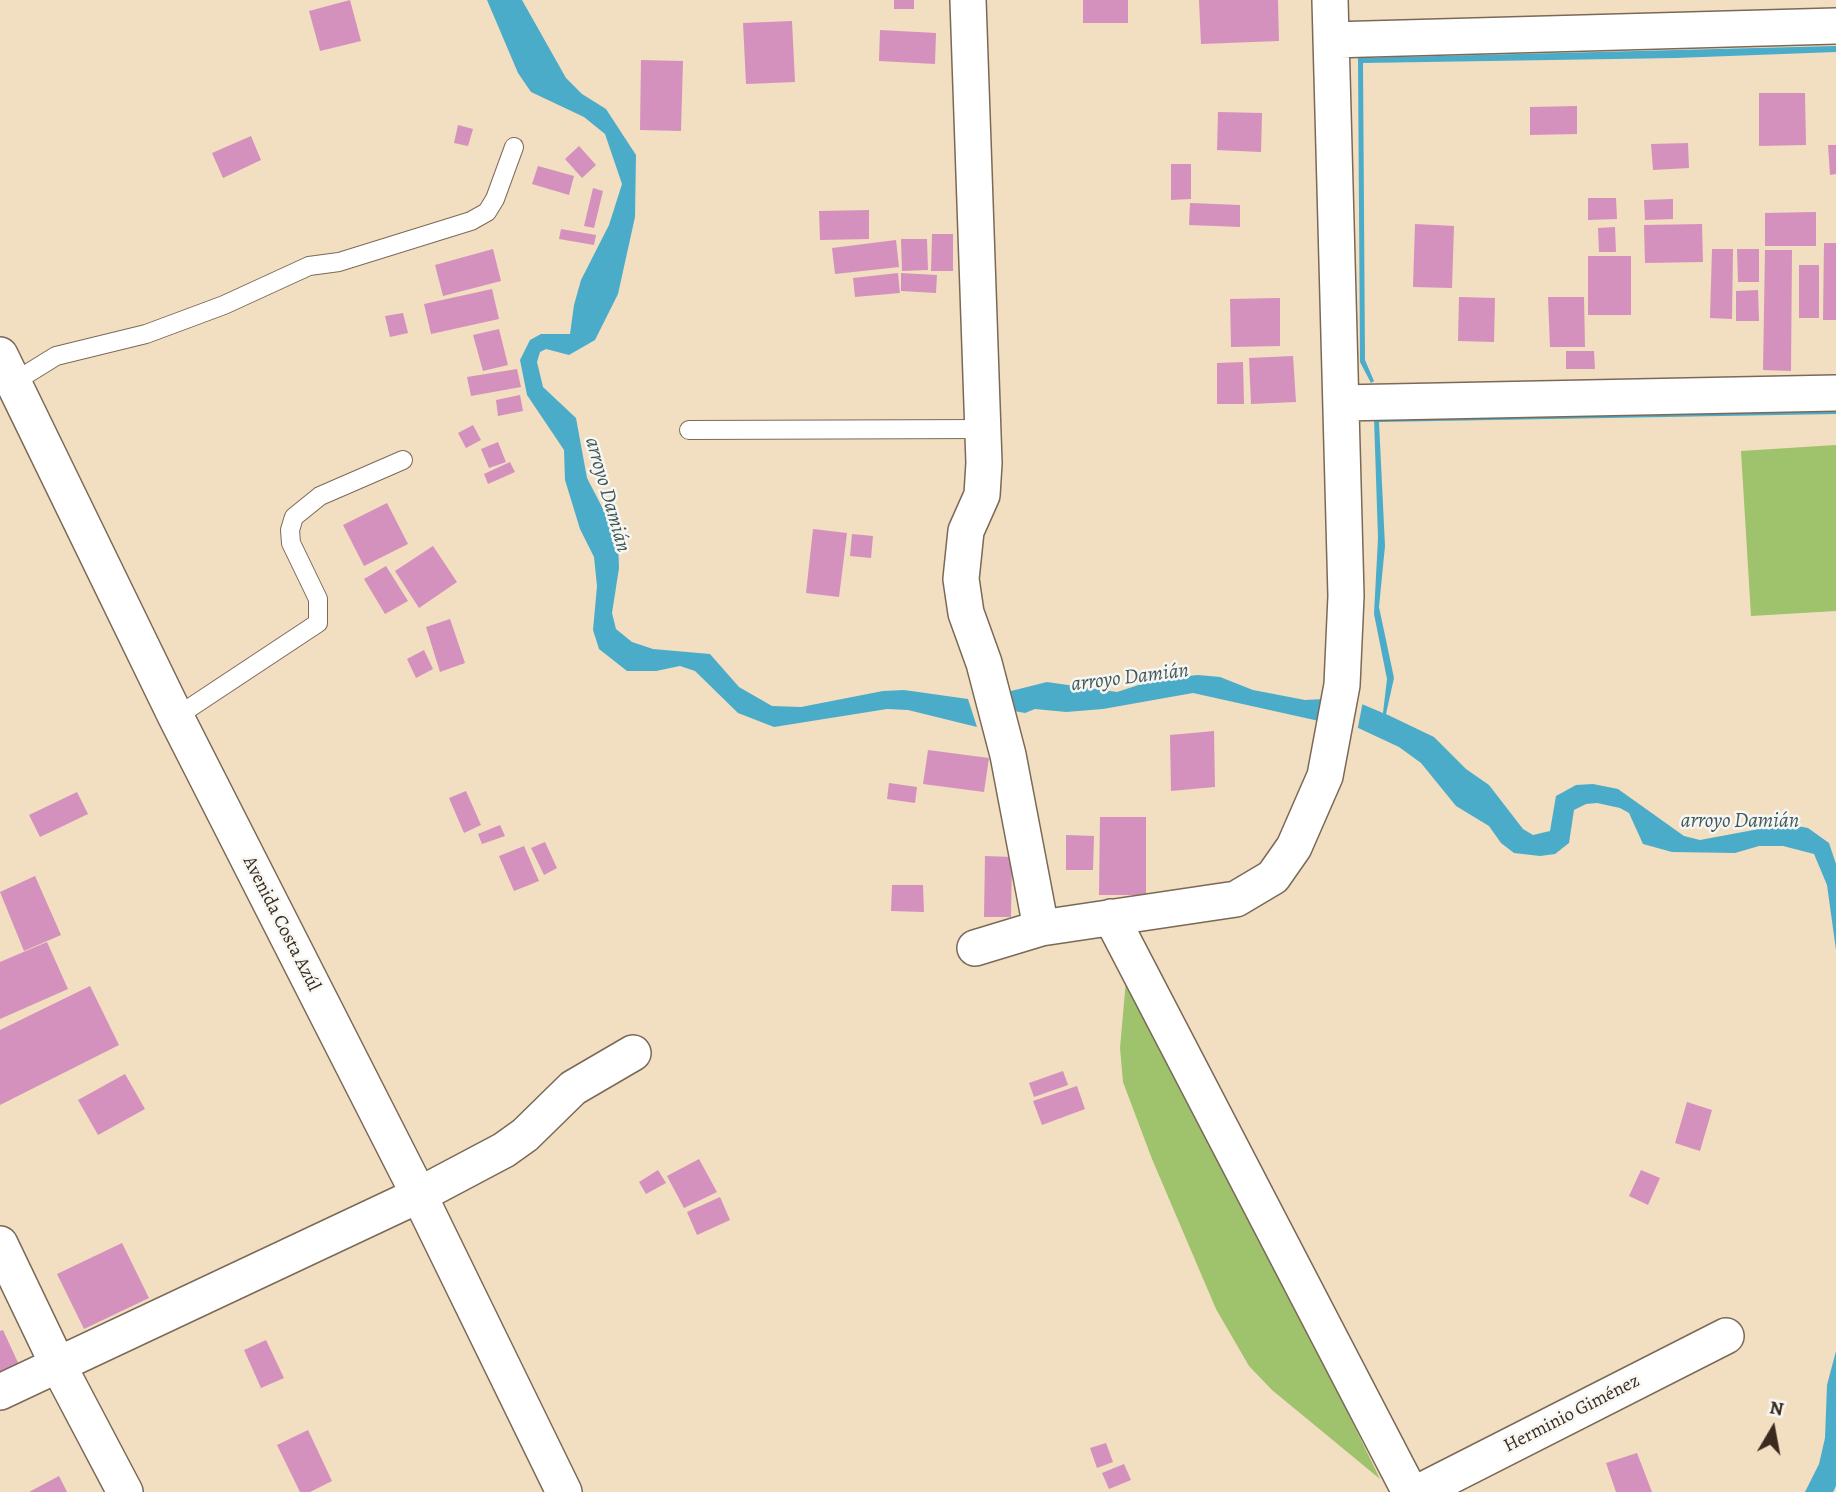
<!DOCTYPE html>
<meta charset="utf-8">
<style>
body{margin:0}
#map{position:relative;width:1836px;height:1492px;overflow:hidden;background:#f2dec1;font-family:Alegreya,serif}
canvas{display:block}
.north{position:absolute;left:1738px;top:1394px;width:70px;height:70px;-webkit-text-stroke:5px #f6f6f2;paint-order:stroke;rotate:10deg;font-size:19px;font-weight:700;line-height:28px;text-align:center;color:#3b2a1e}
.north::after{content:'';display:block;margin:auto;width:24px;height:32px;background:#3b2a1e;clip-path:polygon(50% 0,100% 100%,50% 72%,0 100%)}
</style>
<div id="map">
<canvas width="1836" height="1492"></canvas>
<div class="north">N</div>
</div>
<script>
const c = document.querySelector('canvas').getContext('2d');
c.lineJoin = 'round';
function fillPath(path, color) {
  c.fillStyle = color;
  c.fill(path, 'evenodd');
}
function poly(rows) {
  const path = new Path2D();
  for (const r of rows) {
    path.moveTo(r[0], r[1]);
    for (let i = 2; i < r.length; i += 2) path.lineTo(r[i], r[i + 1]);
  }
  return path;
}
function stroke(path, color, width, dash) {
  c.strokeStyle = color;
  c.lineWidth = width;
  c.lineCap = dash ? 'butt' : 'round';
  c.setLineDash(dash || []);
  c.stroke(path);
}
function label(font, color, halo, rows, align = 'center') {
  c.font = font + ' Alegreya,serif';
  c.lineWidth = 5;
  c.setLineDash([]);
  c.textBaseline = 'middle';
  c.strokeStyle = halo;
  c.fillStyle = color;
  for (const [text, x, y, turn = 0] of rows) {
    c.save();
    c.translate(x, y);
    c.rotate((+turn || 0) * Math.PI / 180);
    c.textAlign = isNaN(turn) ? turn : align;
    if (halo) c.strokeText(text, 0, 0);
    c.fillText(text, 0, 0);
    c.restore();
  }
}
fillPath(poly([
 [1836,445,1836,611,1751,616,1741,451],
 [1126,980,1141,987,1380,1479,1272,1390,1249,1366,1216,1309,1152,1159,1123,1082,1120,1048]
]), '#9fc26c');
fillPath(poly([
 [487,0,522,0,566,78,582,94,606,109,636,155,635,217,618,294,595,340,569,355,546,349,540,352,537,362,543,387,576,418,587,478,618,538,619,568,612,613,616,629,632,642,653,649,710,654,739,687,772,706,801,707,883,691,904,690,968,699,977,727,908,710,887,709,774,727,738,713,695,671,680,666,656,671,627,671,599,649,593,630,597,586,594,557,580,529,565,480,564,450,527,395,520,360,530,340,541,334,570,334,574,305,581,280,609,225,622,184,605,134,584,117,531,92,518,73],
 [1836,46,1836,52,1676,58,1363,63,1365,360,1374,381,1371,383,1360,362,1358,58],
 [1836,410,1836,414,1379,422,1385,546,1379,607,1394,678,1386,714,1434,737,1466,769,1489,785,1523,829,1533,835,1550,831,1556,796,1576,785,1593,784,1618,789,1684,836,1700,840,1759,829,1797,826,1808,828,1829,843,1836,864,1836,950,1827,885,1814,854,1783,846,1759,846,1735,853,1672,852,1643,844,1629,813,1620,808,1597,803,1586,804,1574,810,1569,843,1555,854,1540,856,1514,853,1501,843,1489,826,1456,806,1421,763,1399,747,1354,726,1357,702,1383,713,1387,679,1374,614,1378,538,1374,418],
 [1198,675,1220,677,1253,690,1305,700,1324,699,1319,721,1193,693,1103,709,1066,712,1035,709,1025,713,1014,711,1007,692,1047,682,1117,692,1157,679],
 [1836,1351,1836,1486,1833,1492,1805,1492,1819,1464,1825,1438,1827,1385]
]), '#4bacca');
fillPath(poly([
 [1357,699,1363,701,1357,732,1351,729]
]), '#f2dec1');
fillPath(poly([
 [350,0,361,41,320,51,309,11],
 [894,0,914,0,914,9,894,9],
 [1083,0,1128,0,1128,23,1083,23],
 [1199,0,1278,0,1279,41,1201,44],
 [792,21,795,82,746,84,743,23],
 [880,30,936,33,935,64,879,61],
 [641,60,683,61,681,131,640,130],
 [1759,93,1805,93,1806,145,1759,146],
 [1577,106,1577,134,1530,135,1530,107],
 [1218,112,1262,113,1261,152,1217,150],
 [458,125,473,129,468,146,454,143],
 [251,136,261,160,223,178,212,153],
 [1688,143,1689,168,1653,170,1651,144],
 [1828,145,1836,145,1836,174,1830,175],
 [579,146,596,165,582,178,565,159],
 [1171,164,1191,164,1191,199,1171,200],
 [538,166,574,176,569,195,532,184],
 [593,188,603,191,594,228,584,226],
 [1588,198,1616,198,1617,219,1588,220],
 [1673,199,1673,219,1645,220,1644,200],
 [1190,203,1240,205,1240,227,1189,225],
 [869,210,869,239,820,240,819,211],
 [1816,212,1816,246,1765,246,1765,213],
 [1415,224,1454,226,1452,288,1413,287],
 [1702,224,1703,262,1645,263,1644,225],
 [1615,227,1616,252,1599,252,1598,228],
 [561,229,596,235,594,245,559,239],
 [932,234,953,234,953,271,931,271],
 [901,239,927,239,928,270,902,271],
 [896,240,899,267,835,274,832,248],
 [1824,243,1836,243,1836,320,1823,320],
 [493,249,501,281,443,296,435,265],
 [1712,249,1733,249,1732,319,1710,318],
 [1737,249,1759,249,1759,282,1738,282],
 [1765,250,1792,250,1791,371,1763,370],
 [1588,256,1631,256,1631,315,1588,315],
 [1799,265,1819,265,1819,318,1799,318],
 [898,273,900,293,855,297,853,278],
 [901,273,937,275,936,293,901,291],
 [492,289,499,319,431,334,424,304],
 [1758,290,1759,321,1736,321,1736,291],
 [1459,297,1495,298,1494,342,1458,341],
 [1548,297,1584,297,1585,347,1550,347],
 [1280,298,1280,346,1231,347,1230,299],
 [403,313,408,333,390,337,385,316],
 [499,329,508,365,483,371,473,335],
 [1566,351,1594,351,1595,369,1566,369],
 [1293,356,1296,402,1251,404,1249,358],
 [1243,362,1244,404,1217,404,1217,363],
 [517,369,521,387,471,396,467,377],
 [520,395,523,411,498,416,496,400],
 [473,425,481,440,466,448,458,433],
 [498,442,506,462,489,468,481,449],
 [510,462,515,472,488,484,484,474],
 [387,503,408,544,364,566,343,525],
 [813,529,847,533,839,597,806,593],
 [852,534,873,536,871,558,850,556],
 [433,546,457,582,419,608,395,571],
 [386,566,408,601,385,614,364,579],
 [450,619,465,663,440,672,426,627],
 [424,650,433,669,416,678,407,659],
 [1214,731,1215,787,1171,791,1170,735],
 [928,750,989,758,984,792,923,784],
 [889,783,917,787,915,803,887,799],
 [466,791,481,825,464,833,449,798],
 [77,792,88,814,40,837,29,815],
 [1100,817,1146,817,1146,895,1099,895],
 [500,825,505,836,482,844,478,834],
 [1066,835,1094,836,1093,870,1066,870],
 [545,842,557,868,544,875,531,848],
 [524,846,539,881,514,891,499,856],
 [985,856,1012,857,1011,917,984,917],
 [35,876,61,935,24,951,0,892],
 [892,885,923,885,924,912,891,911],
 [47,942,68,989,0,1019,0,962],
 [90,986,119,1045,0,1105,0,1030],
 [1063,1071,1068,1085,1034,1097,1029,1083],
 [125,1074,145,1109,98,1135,78,1100],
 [1077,1086,1085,1109,1042,1125,1033,1101],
 [1687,1102,1712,1110,1700,1151,1675,1143],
 [699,1159,717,1192,684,1208,667,1176],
 [658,1170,666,1183,646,1194,639,1182],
 [1641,1170,1660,1178,1648,1205,1629,1196],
 [720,1197,730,1220,697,1235,687,1212],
 [122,1243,149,1298,84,1329,57,1274],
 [3,1330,20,1367,0,1377,0,1331],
 [266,1340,284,1378,261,1388,244,1350],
 [308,1430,332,1481,310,1492,300,1492,277,1445],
 [1106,1443,1113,1462,1097,1468,1090,1448],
 [1637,1453,1652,1492,1616,1492,1606,1463],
 [1124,1464,1131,1480,1109,1489,1102,1473],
 [59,1476,67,1492,29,1492]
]), '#d491bd');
const lane = poly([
 [14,382,56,356,146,334,224,305,309,266,339,262,471,221,487,212,495,199,514,147],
 [689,430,984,429],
 [176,717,318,623,318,599,291,543,290,530,294,517,320,496,403,460]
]);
const street = poly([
 [968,0,984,463,982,495,966,531,961,579,966,613,984,663,1008,755,1041,928],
 [1331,40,1836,26],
 [0,355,176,717,419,1195,564,1492],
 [1341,403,1836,393],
 [1111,917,1410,1492],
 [975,948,1041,928,1236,899,1273,877,1294,847,1325,776,1342,685,1346,596,1330,0],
 [0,1244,57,1363,125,1492],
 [0,1392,419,1195,504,1150,525,1135,573,1088,633,1053],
 [1419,1492,1726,1336]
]);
stroke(lane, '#7b6957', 20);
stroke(street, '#7b6957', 38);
stroke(lane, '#fff', 18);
stroke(street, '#fff', 35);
label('19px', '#3b2a1e', '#f6f6f2', [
 ["Avenida Costa Azúl",281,924,63],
 ["Herminio Giménez",1572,1414,-27]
]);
label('italic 21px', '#41585a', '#f6f6f2', [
 ["arroyo Damián",607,495,74],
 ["arroyo Damián",1130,678,-7],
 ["arroyo Damián",1740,822]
]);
</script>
